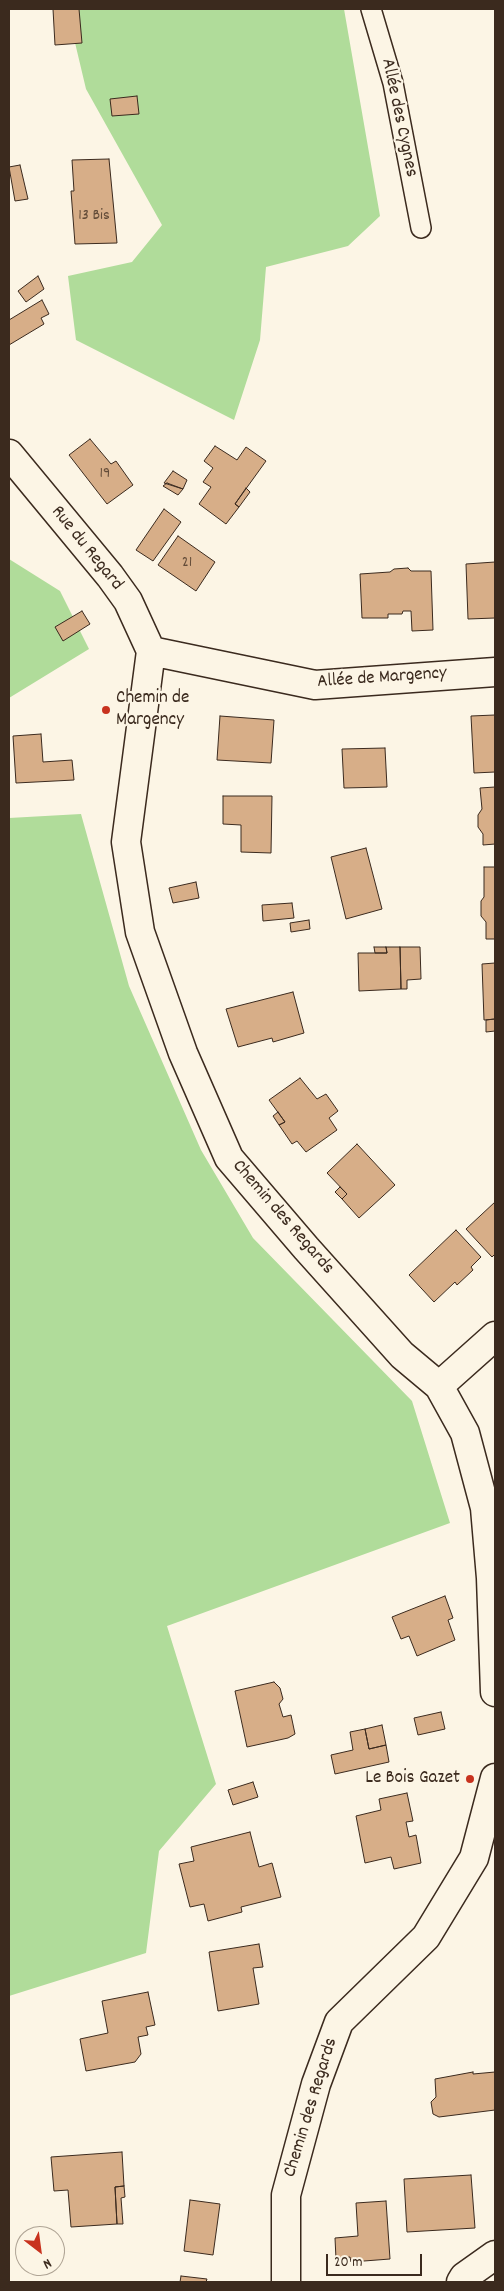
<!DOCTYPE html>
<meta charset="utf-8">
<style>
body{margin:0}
#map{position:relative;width:504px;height:2291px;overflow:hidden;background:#fcf5e5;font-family:Dekko,sans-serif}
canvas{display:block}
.frame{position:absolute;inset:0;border:10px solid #3b2a1e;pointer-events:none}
.north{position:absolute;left:15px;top:2226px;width:50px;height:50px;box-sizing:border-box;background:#fcf5e5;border:1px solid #afa495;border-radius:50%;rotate:150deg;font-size:14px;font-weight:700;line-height:20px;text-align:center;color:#3b2a1e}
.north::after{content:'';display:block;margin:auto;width:18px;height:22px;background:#c8321e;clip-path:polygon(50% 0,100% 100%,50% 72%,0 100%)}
.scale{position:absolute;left:326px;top:2254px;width:96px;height:22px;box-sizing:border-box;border:2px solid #3b2a1e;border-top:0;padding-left:6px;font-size:15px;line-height:18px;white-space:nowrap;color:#3b2a1e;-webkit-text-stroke:4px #fcf5e5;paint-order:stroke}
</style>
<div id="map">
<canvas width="504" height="2291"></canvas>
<div class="frame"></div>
<div class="north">N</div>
<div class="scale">20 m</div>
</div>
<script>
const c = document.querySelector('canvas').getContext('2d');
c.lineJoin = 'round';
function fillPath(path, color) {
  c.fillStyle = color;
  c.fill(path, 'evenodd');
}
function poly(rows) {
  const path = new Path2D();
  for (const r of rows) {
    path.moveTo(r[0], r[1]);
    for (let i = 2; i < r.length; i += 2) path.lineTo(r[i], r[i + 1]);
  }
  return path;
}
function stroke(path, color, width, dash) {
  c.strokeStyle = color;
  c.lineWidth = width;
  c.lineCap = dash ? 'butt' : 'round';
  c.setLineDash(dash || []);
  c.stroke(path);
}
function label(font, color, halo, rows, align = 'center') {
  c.font = font + ' Dekko,sans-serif';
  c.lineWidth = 4.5;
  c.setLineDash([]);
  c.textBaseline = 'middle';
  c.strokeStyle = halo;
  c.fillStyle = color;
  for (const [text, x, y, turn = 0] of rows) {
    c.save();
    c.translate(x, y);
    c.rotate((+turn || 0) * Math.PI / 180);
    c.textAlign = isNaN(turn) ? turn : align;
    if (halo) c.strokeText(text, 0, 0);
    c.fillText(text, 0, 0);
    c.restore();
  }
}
fillPath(poly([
 [67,9,344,9,380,216,348,246,266,267,260,340,234,420,76,340,68,276,132,262,162,225,86,89],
 [9,559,60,591,89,649,9,698],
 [81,814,129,986,201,1150,253,1238,412,1401,450,1523,167,1626,216,1784,159,1851,146,1953,9,1996,9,818]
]), '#b0dc9a');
const building = poly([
 [53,9,79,9,82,43,55,45,53,9],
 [137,96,139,114,112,116,110,99,137,96],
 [109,159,117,243,75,244,71,191,74,191,72,160,109,159],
 [20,165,28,199,15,201,9,167,20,165],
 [38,276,44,289,26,302,18,291,38,276],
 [42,300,49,314,41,318,44,324,9,345,9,320,42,300],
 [90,439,111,464,116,461,133,485,107,504,69,455,90,439],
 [215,446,237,460,246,447,266,461,235,504,239,507,226,524,199,504,211,487,203,482,213,468,204,461,215,446],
 [173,471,187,480,183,489,164,483,173,471],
 [167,483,183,489,178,495,163,486,167,483],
 [246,488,250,492,239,507,235,504,246,488],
 [164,509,181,522,153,561,136,550,164,509],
 [178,536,215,562,196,591,158,565,178,536],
 [495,562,495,618,468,619,466,564,495,562],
 [408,568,411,571,431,571,433,630,412,631,411,611,403,611,402,614,388,614,388,618,362,618,360,574,390,572,394,569,408,568],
 [82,611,90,624,63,641,55,627,82,611],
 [495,715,495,772,474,773,471,716,495,715],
 [220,716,274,720,271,763,217,760,220,716],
 [41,734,43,762,72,760,74,780,16,783,13,736,41,734],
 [385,748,387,787,344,788,342,749,385,748],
 [495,787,495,844,483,845,483,834,478,827,478,815,482,809,480,788,495,787],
 [223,796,272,796,271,853,241,852,241,825,223,824,223,796],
 [366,848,382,909,346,919,331,857,366,848],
 [484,867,495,867,495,939,486,939,486,922,481,916,481,901,484,897,484,867],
 [196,882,199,898,173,903,169,888,196,882],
 [292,903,294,918,263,921,262,905,292,903],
 [309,920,310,929,291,932,290,923,309,920],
 [374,947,386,947,387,953,375,953,374,947],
 [386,947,400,947,401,989,359,991,358,953,387,953,386,947],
 [400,947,420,947,421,979,407,980,407,989,401,989,400,947],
 [495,963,495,1019,484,1020,482,964,495,963],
 [293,992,304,1033,273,1042,272,1038,238,1047,226,1009,293,992],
 [495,1019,495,1031,486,1032,486,1020,495,1019],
 [300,1078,317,1099,326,1094,338,1111,329,1118,337,1130,306,1152,297,1141,292,1144,279,1125,285,1122,269,1100,300,1078],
 [278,1112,285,1122,279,1125,273,1116,278,1112],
 [357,1144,395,1185,359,1218,342,1199,347,1194,327,1173,357,1144],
 [340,1187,347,1194,342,1199,335,1192,340,1187],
 [495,1202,495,1254,492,1257,466,1229,495,1202],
 [456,1230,481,1257,471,1267,473,1270,457,1285,455,1282,434,1302,409,1275,456,1230],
 [445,1596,453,1618,448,1620,455,1640,417,1656,409,1636,401,1639,392,1617,445,1596],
 [274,1682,280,1688,283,1699,279,1704,283,1717,291,1715,295,1734,288,1738,247,1747,235,1691,274,1682],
 [441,1712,445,1729,418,1735,414,1718,441,1712],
 [382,1725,386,1745,369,1749,365,1729,382,1725],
 [365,1729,369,1749,386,1745,389,1762,335,1774,331,1755,353,1750,350,1732,365,1729],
 [253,1782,258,1797,233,1805,228,1790,253,1782],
 [407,1793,413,1821,406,1822,409,1837,416,1835,421,1863,394,1869,391,1857,365,1863,356,1816,381,1810,379,1799,407,1793],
 [250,1832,259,1867,272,1863,281,1897,241,1907,242,1912,208,1921,204,1904,190,1907,179,1864,194,1861,191,1847,250,1832],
 [259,1944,263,1967,253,1968,259,2004,218,2011,209,1952,259,1944],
 [148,1992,155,2025,146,2027,148,2035,138,2037,141,2054,135,2062,86,2071,80,2039,108,2033,102,2001,148,1992],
 [473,2072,473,2074,495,2072,495,2110,439,2117,433,2114,431,2102,436,2097,435,2079,473,2072],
 [122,2152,124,2186,115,2187,117,2224,71,2227,68,2190,54,2191,51,2157,122,2152],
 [471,2175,475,2228,407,2232,404,2179,471,2175],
 [124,2186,125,2197,121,2198,123,2224,117,2224,115,2187,124,2186],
 [190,2200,220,2204,213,2255,184,2251,190,2200],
 [386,2201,390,2259,351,2262,350,2257,336,2259,335,2238,358,2236,356,2203,386,2201],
 [181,2276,207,2279,206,2282,180,2282,181,2276]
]);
fillPath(building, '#d7ae88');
stroke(building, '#3b2a1e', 1);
const lane = poly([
 [371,9,393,83,421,228]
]);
const street = poly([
 [9,454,110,576,128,601,151,651],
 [151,651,126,842,140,932,183,1053,229,1158,306,1248,402,1355,439,1386,465,1433,485,1508,491,1578,495,1692],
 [151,651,315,685,495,672],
 [439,1386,495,1336],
 [286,2282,286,2195,316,2084,339,2022,426,1937,474,1858,495,1778],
 [461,2282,464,2277,495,2255]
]);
stroke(lane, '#3b2a1e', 22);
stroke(street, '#3b2a1e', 31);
stroke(lane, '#fcf5e5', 19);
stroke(street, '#fcf5e5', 28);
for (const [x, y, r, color] of [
 [106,710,5,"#c8321e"],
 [470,1779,5,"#c8321e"]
]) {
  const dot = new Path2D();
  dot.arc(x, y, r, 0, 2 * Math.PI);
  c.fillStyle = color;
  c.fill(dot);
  stroke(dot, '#fcf5e5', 2);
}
label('16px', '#624b38', null, [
 ["13 Bis",94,217],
 ["19",105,475],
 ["21",187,564]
]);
label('19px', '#3b2a1e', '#fcf5e5', [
 ["Allée des Cygnes",398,118,78],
 ["Rue du Regard",86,549,51],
 ["Allée de Margency",382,679,-4],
 ["Chemin des Regards",282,1218,49],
 ["Chemin des Regards",312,2108,-73]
]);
label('19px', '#3b2a1e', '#fcf5e5', [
 ["Chemin de",116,699],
 ["Margency",116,721],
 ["Le Bois Gazet",460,1779,"right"]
], 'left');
</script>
